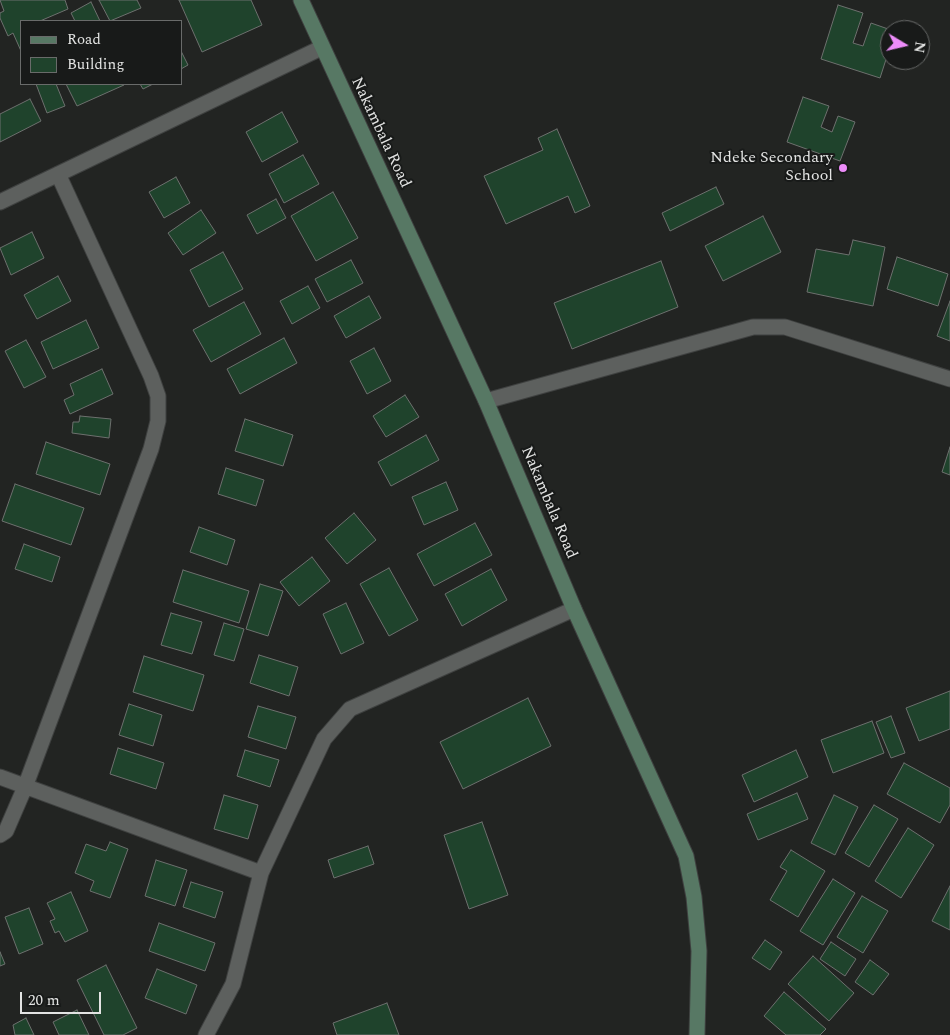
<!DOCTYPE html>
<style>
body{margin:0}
#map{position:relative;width:950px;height:1035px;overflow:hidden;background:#222422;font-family:Spectral,serif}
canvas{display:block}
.legend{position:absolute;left:20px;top:20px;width:162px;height:65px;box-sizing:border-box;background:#181a19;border:1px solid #696b6a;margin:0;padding:6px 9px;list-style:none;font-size:15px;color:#e3e4e3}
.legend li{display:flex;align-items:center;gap:10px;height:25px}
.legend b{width:25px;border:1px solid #696b6a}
.north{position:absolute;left:880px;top:20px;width:50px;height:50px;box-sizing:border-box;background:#181a19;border:1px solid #696b6a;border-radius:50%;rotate:99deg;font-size:14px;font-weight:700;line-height:20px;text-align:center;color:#e3e4e3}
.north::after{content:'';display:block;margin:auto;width:18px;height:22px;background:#ed8cf9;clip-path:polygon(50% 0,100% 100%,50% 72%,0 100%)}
.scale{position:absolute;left:20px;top:992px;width:81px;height:22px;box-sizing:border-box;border:2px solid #e3e4e3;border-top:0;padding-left:6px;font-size:15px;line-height:18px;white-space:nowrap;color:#e3e4e3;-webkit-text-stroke:4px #181a19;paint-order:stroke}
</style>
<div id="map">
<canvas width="950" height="1035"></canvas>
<ul class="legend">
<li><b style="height:6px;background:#577864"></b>Road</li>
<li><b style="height:14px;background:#1f432c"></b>Building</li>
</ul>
<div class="north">N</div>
<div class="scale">20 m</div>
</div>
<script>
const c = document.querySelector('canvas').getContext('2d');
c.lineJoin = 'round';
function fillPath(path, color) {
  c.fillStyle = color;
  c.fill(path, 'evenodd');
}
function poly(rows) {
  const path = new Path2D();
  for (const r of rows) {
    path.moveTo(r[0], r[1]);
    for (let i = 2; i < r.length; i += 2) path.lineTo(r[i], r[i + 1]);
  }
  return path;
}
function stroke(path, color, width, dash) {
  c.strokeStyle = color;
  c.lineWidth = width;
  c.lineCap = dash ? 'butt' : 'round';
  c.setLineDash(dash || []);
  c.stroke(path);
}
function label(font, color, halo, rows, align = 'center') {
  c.font = font + ' Spectral,serif';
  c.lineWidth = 4;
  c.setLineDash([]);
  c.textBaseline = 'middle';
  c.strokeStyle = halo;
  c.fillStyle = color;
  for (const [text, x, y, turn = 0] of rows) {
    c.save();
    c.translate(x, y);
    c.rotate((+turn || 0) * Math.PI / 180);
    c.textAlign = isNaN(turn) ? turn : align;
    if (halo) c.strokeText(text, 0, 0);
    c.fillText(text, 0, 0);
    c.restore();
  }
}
const building = poly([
 [0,0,65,0,68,9,40,21,21,21,21,51,13,33,8,36,0,18,0,13,4,11,0,0],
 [99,0,137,0,141,8,110,21,99,0],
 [179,0,251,0,262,25,202,52,179,0],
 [91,2,100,21,75,21,71,13,91,2],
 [838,5,863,13,853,43,863,46,871,23,891,30,890,47,880,78,821,59,838,5],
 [181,51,188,65,181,69,181,51],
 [36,84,56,84,65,106,47,113,36,84],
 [66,84,123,84,124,85,77,106,66,84],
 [140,84,153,84,143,89,140,84],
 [803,97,829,106,821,127,832,132,838,116,855,122,840,161,787,142,803,97],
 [30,99,41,121,0,142,0,114,30,99],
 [282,112,298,142,262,162,246,132,282,112],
 [557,129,590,206,575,213,568,196,506,224,484,176,543,150,538,138,557,129],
 [303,155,319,184,284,203,269,174,303,155],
 [176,177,190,203,164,218,149,192,176,177],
 [716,187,724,204,670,231,662,213,716,187],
 [333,192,358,238,316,261,291,216,333,192],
 [276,199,286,218,257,234,247,215,276,199],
 [201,210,216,233,183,255,168,233,201,210],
 [763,216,781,252,723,281,705,246,763,216],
 [32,232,44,258,11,275,0,248,32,232],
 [853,240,885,247,873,306,807,292,816,249,849,255,853,240],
 [223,252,243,289,209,307,190,270,223,252],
 [897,257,948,274,938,306,887,289,897,257],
 [351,260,363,283,327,302,315,279,351,260],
 [661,261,678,307,572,349,554,303,661,261],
 [58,276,71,301,37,319,24,295,58,276],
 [308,286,320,308,292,324,280,301,308,286],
 [369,296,381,318,346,338,334,316,369,296],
 [950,301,950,341,937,336,950,301],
 [244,302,261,334,211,362,193,330,244,302],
 [86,320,99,348,53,369,41,342,86,320],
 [284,338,297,363,240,394,227,369,284,338],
 [26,340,46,377,24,388,5,351,26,340],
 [374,348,391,381,367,394,350,361,374,348],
 [102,369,113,394,70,414,64,400,74,395,70,384,102,369],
 [405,395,419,417,386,437,373,416,405,395],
 [80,416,111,419,109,438,72,433,73,422,79,422,80,416],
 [245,419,293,435,283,466,235,451,245,419],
 [426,435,439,460,391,486,378,462,426,435],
 [46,442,110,464,100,495,36,474,46,442],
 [950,447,950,475,942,472,950,447],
 [226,468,264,480,256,506,218,494,226,468],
 [446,482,458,510,424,525,412,497,446,482],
 [15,484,84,508,71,545,2,521,15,484],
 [354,513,376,540,347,564,325,538,354,513],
 [475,523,492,555,434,586,417,554,475,523],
 [199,527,235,540,227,565,190,552,199,527],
 [24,544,60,557,52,582,15,569,24,544],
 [312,557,330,581,299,606,280,582,312,557],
 [389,568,418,620,389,636,360,584,389,568],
 [491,569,507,600,462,626,445,594,491,569],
 [183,570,249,591,239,623,173,602,183,570],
 [260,584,283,591,268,636,246,629,260,584],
 [346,603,364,643,341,654,323,614,346,603],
 [171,613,202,622,192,654,161,645,171,613],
 [224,623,244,629,234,661,214,655,224,623],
 [259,655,298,667,289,696,250,683,259,655],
 [144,656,204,675,193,711,133,692,144,656],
 [950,691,950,729,919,741,906,708,950,691],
 [528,698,551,746,463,789,440,742,528,698],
 [129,704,162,715,153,746,119,735,129,704],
 [258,706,296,717,286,749,248,737,258,706],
 [891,716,905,753,891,758,876,722,891,716],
 [872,721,884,753,833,773,821,740,872,721],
 [118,748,164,763,156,789,110,774,118,748],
 [245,750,279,760,270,787,237,776,245,750],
 [796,750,808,777,754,802,742,775,796,750],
 [904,763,950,788,950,805,940,823,887,794,904,763],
 [797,793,808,819,758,840,747,814,797,793],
 [224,795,258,805,248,839,214,829,224,795],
 [834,795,858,807,835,855,811,843,834,795],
 [874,805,898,819,869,867,845,853,874,805],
 [482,822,508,895,469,909,444,835,482,822],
 [908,828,934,845,901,898,875,881,908,828],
 [110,842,128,849,110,898,90,891,94,881,75,873,86,844,106,851,110,842],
 [368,846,374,864,334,878,328,860,368,846],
 [791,850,825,871,798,917,770,900,787,871,780,867,791,850],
 [156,860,187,870,175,906,145,896,156,860],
 [833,879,855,893,823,945,800,931,833,879],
 [191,882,223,892,215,918,183,907,191,882],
 [950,886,950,930,932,921,950,886],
 [71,892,88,931,65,942,59,931,55,933,50,921,55,919,47,903,71,892],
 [862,896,888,911,863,953,837,937,862,896],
 [29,908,43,944,19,954,5,917,29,908],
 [159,923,215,943,205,971,149,951,159,923],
 [765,940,782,952,770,970,752,958,765,940],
 [831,942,856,959,845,976,820,959,831,942],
 [0,952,5,964,0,966,0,952],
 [813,956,854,993,829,1021,788,984,813,956],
 [870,960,889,974,873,995,855,982,870,960],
 [106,965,137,1028,123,1035,104,1035,77,980,106,965],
 [157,969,197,985,186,1014,145,998,157,969],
 [784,992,826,1029,820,1035,786,1035,764,1016,784,992],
 [387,1003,399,1035,337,1035,333,1023,387,1003],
 [77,1010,89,1035,59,1035,53,1022,77,1010],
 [26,1018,34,1035,15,1035,13,1025,26,1018]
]);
fillPath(building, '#1f432c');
stroke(building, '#6d706e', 1);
const street = poly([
 [0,202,321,48],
 [486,401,753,327,785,327,950,379],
 [0,777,261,873],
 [0,835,6,831,25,787,151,449,158,421,158,396,151,376,58,174],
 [206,1035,233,984,261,873,324,739,350,709,574,609]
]);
const secondary = poly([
 [301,0,486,401,574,609,686,856,694,897,699,951,697,1035]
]);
stroke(street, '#3f4140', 17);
stroke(secondary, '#3f4140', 17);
stroke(street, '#5d605e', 15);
stroke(secondary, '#577864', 15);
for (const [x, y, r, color] of [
 [843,168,5,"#ed8cf9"]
]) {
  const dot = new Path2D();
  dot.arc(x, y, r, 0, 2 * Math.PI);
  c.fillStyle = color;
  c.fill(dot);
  stroke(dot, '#181a19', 2);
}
label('16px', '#e3e4e3', '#181a19', [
 ["Nakambala Road",380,133,65],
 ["Nakambala Road",548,503,67]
]);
label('16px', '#e3e4e3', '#181a19', [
 ["Ndeke Secondary",833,159],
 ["School",833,177]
], 'right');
</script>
